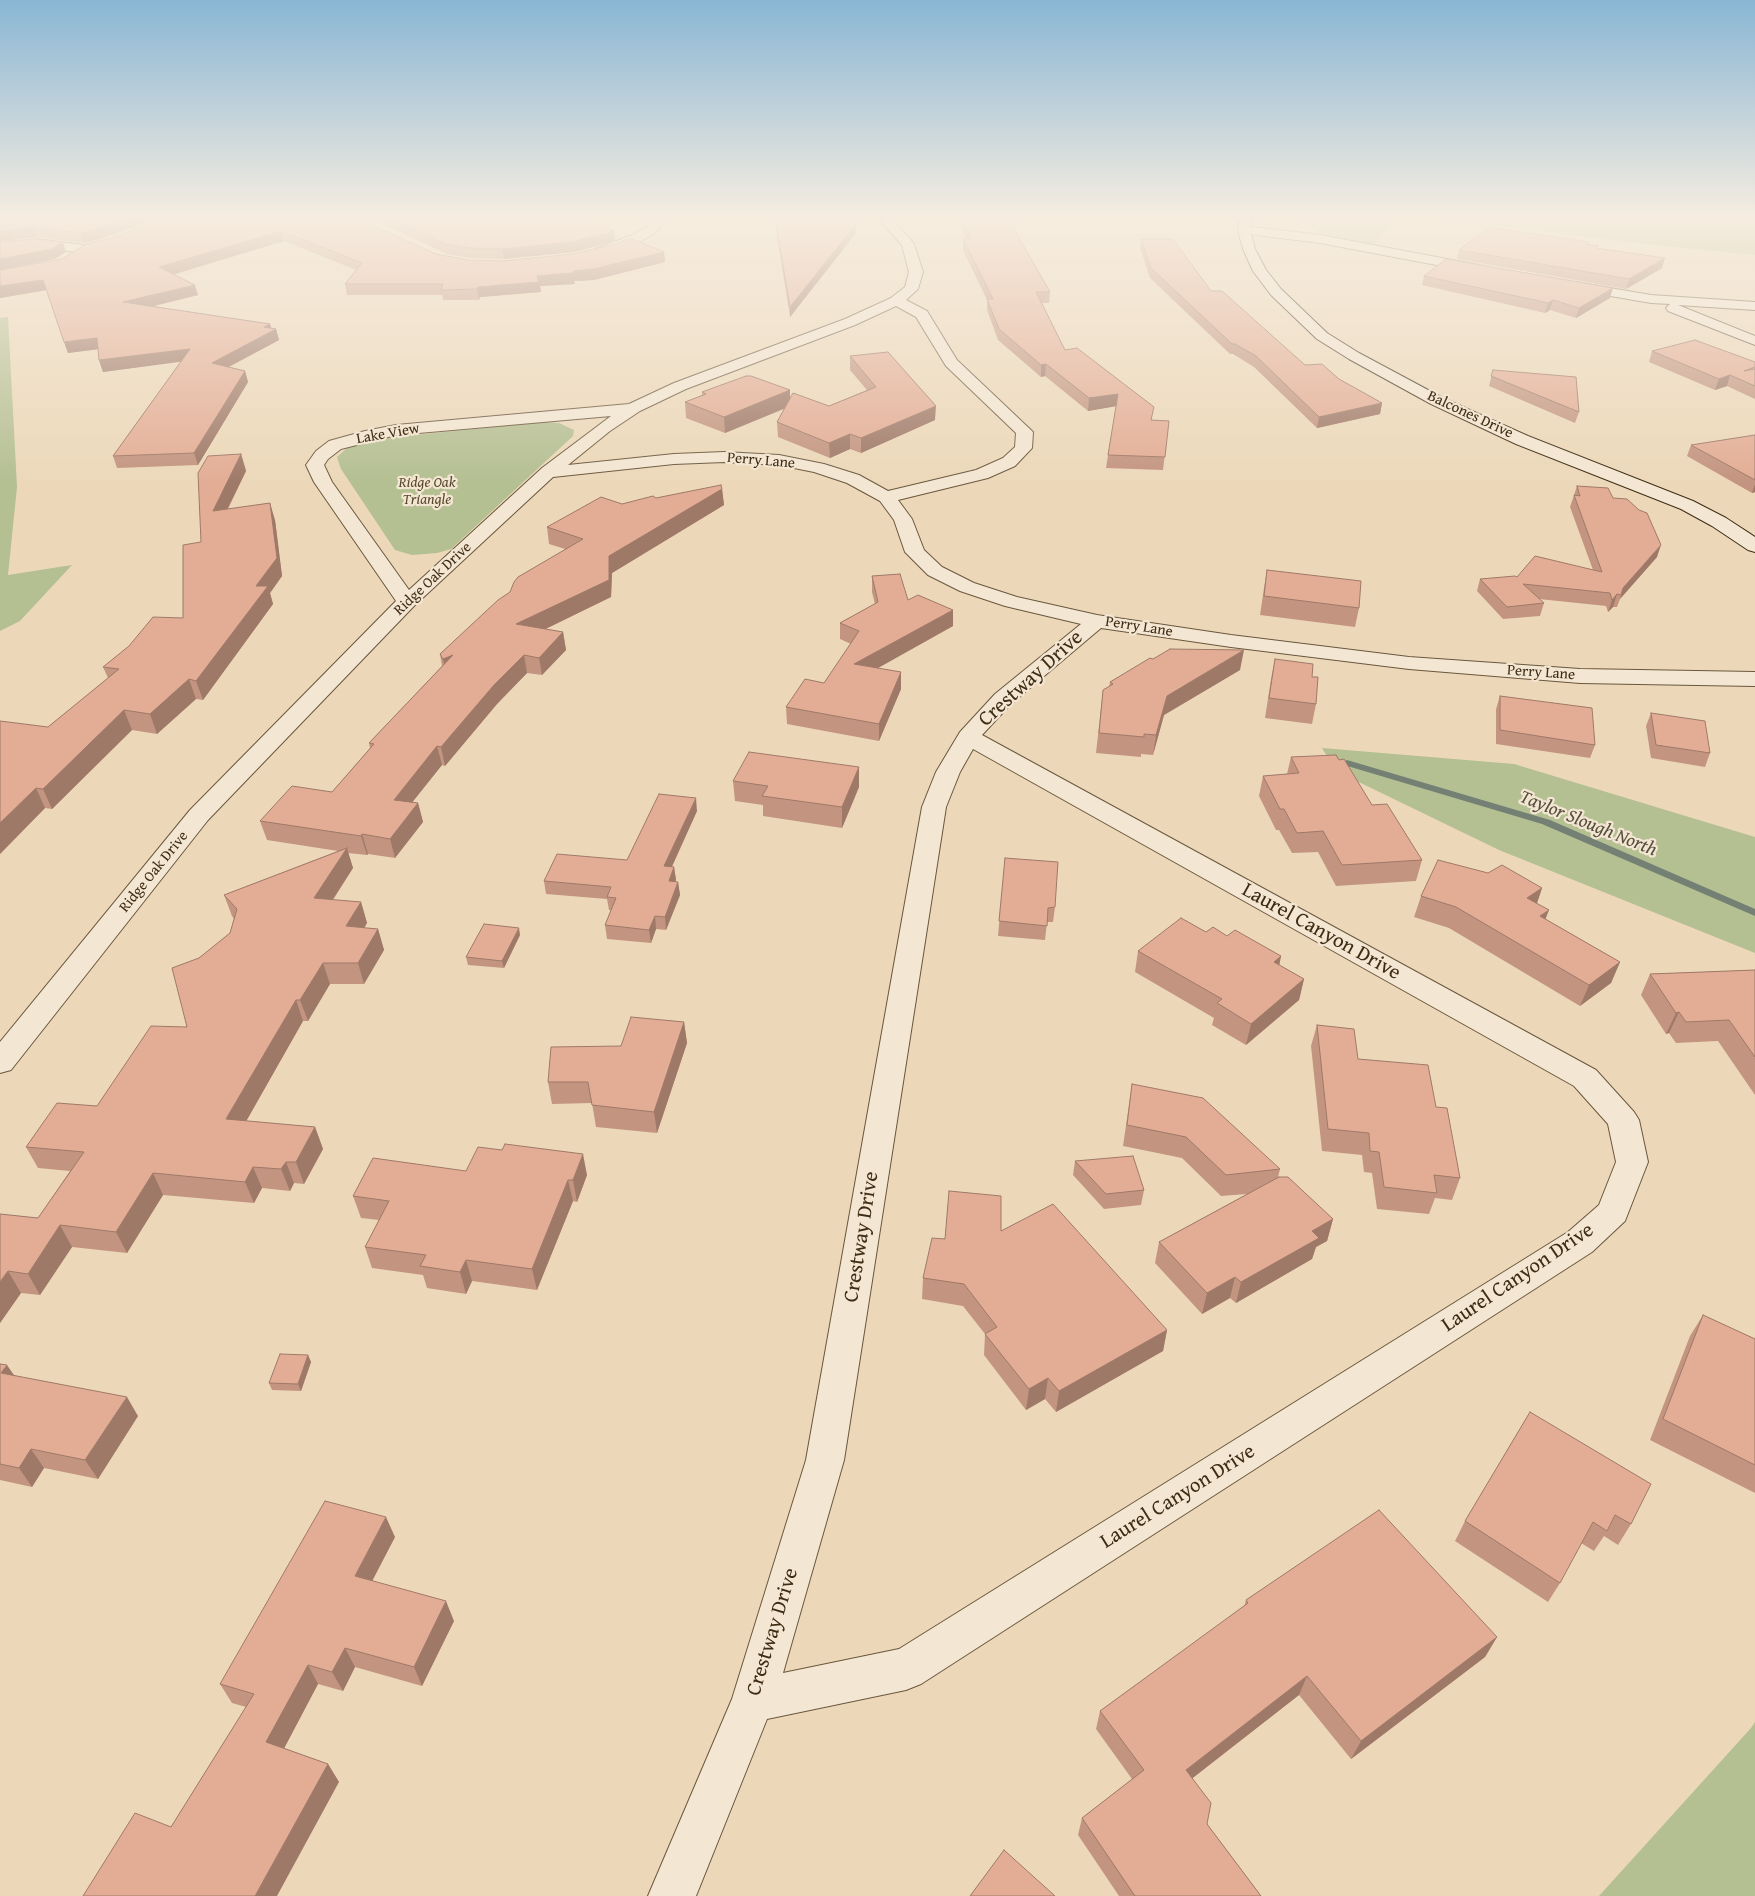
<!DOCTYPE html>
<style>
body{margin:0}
canvas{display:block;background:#ecd8b9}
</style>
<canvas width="1755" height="1896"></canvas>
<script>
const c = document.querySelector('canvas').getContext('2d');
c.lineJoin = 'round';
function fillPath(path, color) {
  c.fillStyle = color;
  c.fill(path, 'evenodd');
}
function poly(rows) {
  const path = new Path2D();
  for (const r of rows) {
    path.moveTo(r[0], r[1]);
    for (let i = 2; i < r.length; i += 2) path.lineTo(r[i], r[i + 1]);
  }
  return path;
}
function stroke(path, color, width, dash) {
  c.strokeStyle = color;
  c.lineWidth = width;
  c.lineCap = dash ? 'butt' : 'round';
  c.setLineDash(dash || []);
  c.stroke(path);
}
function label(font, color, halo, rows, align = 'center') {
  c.font = font + ' "Gentium Book Plus",serif';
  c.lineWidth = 4.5;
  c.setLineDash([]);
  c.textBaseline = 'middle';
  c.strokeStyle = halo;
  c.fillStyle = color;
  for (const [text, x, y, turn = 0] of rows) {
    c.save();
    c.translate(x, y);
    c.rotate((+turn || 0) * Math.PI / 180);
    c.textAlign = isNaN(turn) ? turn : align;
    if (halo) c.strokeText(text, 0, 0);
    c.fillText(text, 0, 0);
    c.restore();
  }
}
fillPath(poly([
 [1292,218,1395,218,1374,245,1322,234],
 [1434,218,1755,218,1755,255,1663,246],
 [8,317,17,487,8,575,72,565,20,621,0,631,0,318],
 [544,422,559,423,574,430,573,436,451,549,437,553,412,555,395,550,341,469,337,457,347,448,374,439],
 [1322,748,1514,764,1755,837,1755,953,1499,850,1336,771],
 [1755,1722,1755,1896,1599,1896,1751,1728]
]), '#b4bf92');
fillPath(poly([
 [1347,760,1550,820,1755,909,1755,916,1542,824,1344,765,1342,763,1347,760]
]), '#758075');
const street = poly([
 [654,218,666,218,656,232,640,242,600,256,593,252,595,249,630,236,648,226,654,218],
 [878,218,891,218,914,244,923,272,918,289,906,300,927,311,957,360,1033,432,1032,448,1015,466,988,478,898,500,912,519,924,550,942,567,974,583,1017,597,1097,615,1231,635,1409,657,1580,669,1755,672,1755,686,1580,683,1409,669,1231,647,1101,628,1011,704,982,735,1596,1070,1634,1112,1639,1120,1648,1162,1625,1221,1592,1252,921,1684,906,1690,767,1719,696,1896,648,1896,732,1699,806,1460,922,807,936,772,960,732,995,694,1081,624,1005,606,960,591,928,575,905,552,894,520,880,501,847,483,814,472,779,465,724,462,674,464,553,477,414,606,208,820,11,1070,0,1073,0,1042,190,810,396,601,314,482,306,465,316,451,329,441,365,431,396,425,629,404,674,383,845,319,891,298,905,287,909,272,902,245,878,218],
 [896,306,916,317,946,366,1016,433,1015,447,1003,458,976,470,888,491,859,475,824,464,779,455,724,452,674,454,568,465,610,431,640,411,686,389,855,325,896,306],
 [611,416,542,468,409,590,332,482,324,465,328,459,341,449,396,435,611,416],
 [973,749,1574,1086,1608,1124,1616,1162,1599,1205,1568,1232,899,1649,783,1673,844,1460,946,807,960,772,973,749],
 [1244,226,1320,235,1479,265,1486,269,1479,273,1320,243,1240,233,1238,230,1240,227,1244,226],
 [37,239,83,245,89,249,83,253,37,247,0,251,0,243,37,239],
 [1575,282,1651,295,1755,302,1755,310,1678,305,1755,336,1755,345,1668,311,1666,308,1670,304,1651,303,1570,289,1568,286,1575,282]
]);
const secondary = poly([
 [1240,218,1252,218,1250,230,1255,249,1266,270,1281,289,1327,333,1359,353,1443,398,1528,436,1693,501,1726,518,1755,537,1755,552,1748,550,1712,526,1681,509,1516,444,1431,404,1349,359,1317,339,1271,295,1253,271,1243,249,1238,230,1240,218]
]);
stroke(street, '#6a573d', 2);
stroke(secondary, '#3e2c14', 2);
fillPath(street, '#f3e6d2');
fillPath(secondary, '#f3e6d2');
fillPath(poly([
 [0,218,159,218,103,238,83,243,37,237],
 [370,218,529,218,615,241,574,252,504,259,470,258,447,254],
 [774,218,853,218,856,233,790,317],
 [960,218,1014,218,1015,231,1050,292,1049,303,1042,303,1065,350,1152,420,1169,421,1163,470,1106,468,1108,455,1116,406,1088,411,1045,376,1041,377,998,340,987,310,987,300,963,250,963,239,966,239,961,228],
 [371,225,436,254,468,260,503,261,664,252,665,262,594,280,574,281,575,284,540,286,541,292,480,297,479,300,443,300,442,295,347,295,345,284,356,270,284,241,173,274,198,295,152,306,270,324,271,328,276,329,279,340,229,367,245,371,248,382,198,465,117,468,113,456,181,361,103,372,99,360,98,349,68,353,47,290,0,298,0,270,62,259,86,244],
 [1141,239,1211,291,1305,365,1339,379,1382,403,1380,414,1317,428,1254,367,1233,354,1230,354,1150,278,1140,248],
 [1588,242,1587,244,1597,248,1662,268,1626,289,1457,259,1459,250],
 [1424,276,1610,298,1576,318,1550,310,1545,313,1422,285],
 [1652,351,1755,362,1755,399,1727,386,1715,390,1649,362],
 [850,356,935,420,861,453,850,449,830,458,778,437,777,422,784,409,725,433,686,418,685,402,702,395,702,392,790,390,790,398,829,406,867,390,850,370],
 [1493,370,1579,412,1575,423,1489,386],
 [1755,435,1755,492,1752,493,1687,456,1691,445],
 [241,454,246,471,228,509,275,520,282,576,270,593,273,604,203,700,196,699,157,734,132,730,52,809,45,808,0,854,48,727,108,678,103,667,183,618,201,542],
 [1577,486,1613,498,1657,557,1620,599,1617,607,1613,607,1608,612,1606,606,1539,599,1544,603,1540,616,1503,619,1477,591,1480,579,1517,577,1593,570,1570,507],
 [722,489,724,505,612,573,611,597,545,629,563,632,566,650,542,675,527,673,497,704,445,766,442,765,412,802,418,803,423,822,395,858,368,854,367,855,348,853,353,868,333,900,361,902,367,923,364,928,378,929,384,950,364,984,330,984,308,1021,303,1021,246,1121,315,1127,323,1149,304,1184,294,1183,290,1191,262,1188,254,1203,163,1195,127,1253,72,1247,40,1295,21,1293,0,1323,0,1214,38,1218,70,1171,38,1168,26,1147,97,1106,187,1027,199,958,230,933,234,919,232,916,224,895,338,851,267,840,260,821,332,792,370,748,369,743,442,666,440,654,510,592,565,549,549,544,547,527,622,504],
 [1267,570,1359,608,1355,627,1260,615,1264,588],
 [872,576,908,600,953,610,953,626,877,668,901,672,901,689,879,741,787,724,786,707,824,683,851,644,840,639,840,623,875,604,872,592],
 [1275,659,1312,677,1316,704,1312,724,1265,718,1271,679],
 [1240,670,1164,715,1153,755,1141,754,1141,757,1096,753,1103,690,1109,687,1110,682],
 [1500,696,1595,745,1590,758,1496,744,1496,709],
 [1651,713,1710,753,1705,767,1651,758,1646,726],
 [1291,757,1339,760,1372,805,1422,860,1416,881,1336,886,1318,852,1292,853,1279,830,1276,830,1259,796,1263,776,1287,774],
 [859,767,859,787,842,828,763,816,763,805,735,801,733,781],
 [697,811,672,867,674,867,676,880,675,882,678,882,680,895,666,930,656,929,651,943,607,939,605,925,611,910,609,910,607,899,546,894,544,881,627,860],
 [1005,858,1055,907,1053,922,1047,922,1045,940,998,936],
 [1542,888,1537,903,1545,919,1620,962,1611,983,1580,1006,1449,928,1414,917,1421,896],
 [1206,932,1227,936,1281,956,1279,965,1304,979,1299,1000,1246,1045,1212,1025,1214,1018,1135,972,1138,951],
 [520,935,504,968,468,965,466,957],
 [1755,970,1755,1095,1718,1041,1676,1043,1669,1033,1666,1034,1641,995,1650,974],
 [684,1022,687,1043,657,1133,596,1127,592,1103,552,1104,548,1082,621,1046],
 [1317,1025,1358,1059,1436,1107,1460,1178,1452,1200,1435,1198,1429,1214,1377,1209,1372,1173,1364,1172,1362,1155,1322,1151,1311,1046],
 [1132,1084,1280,1169,1278,1177,1333,1219,1327,1241,1316,1247,1312,1259,1236,1303,1230,1298,1202,1314,1155,1263,1159,1242,1247,1194,1221,1196,1182,1158,1123,1146],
 [1075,1161,1144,1190,1141,1205,1104,1209,1073,1175],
 [466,1171,587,1175,577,1202,573,1201,537,1290,472,1281,466,1294,427,1288,423,1275,372,1268,365,1247,379,1220,361,1218,353,1196],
 [1001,1231,1167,1330,1163,1351,1056,1412,1045,1399,1026,1410,984,1355,985,1334,963,1306,922,1299,923,1278,945,1239],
 [1703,1315,1755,1339,1755,1493,1650,1440,1690,1336],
 [308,1355,311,1362,301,1391,272,1390,269,1383],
 [0,1364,14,1375,138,1416,98,1479,44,1468,32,1487,0,1480],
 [1530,1412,1631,1524,1618,1545,1604,1536,1594,1551,1581,1543,1560,1583,1548,1602,1455,1541,1465,1521],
 [395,1537,372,1580,454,1621,422,1686,355,1667,343,1691,318,1684,284,1748,328,1764,339,1782,171,1827,246,1707,232,1703,220,1684],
 [1246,1600,1497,1637,1485,1657,1351,1759,1299,1695,1192,1778,1207,1824,1261,1896,1119,1896,1078,1835,1082,1818,1132,1779,1096,1729,1100,1711,1244,1607]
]), '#c39580');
fillPath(poly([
 [129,218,159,218,103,238,83,243,80,233],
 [856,224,856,233,790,317,790,307],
 [34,227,37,237,0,241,0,231],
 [282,231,284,241,162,278,159,267],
 [614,231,615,241,574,252,504,259,502,249],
 [63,242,66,252,55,259,0,270,0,259],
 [664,252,665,262,594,280,574,281,575,284,540,286,541,292,480,297,479,300,477,289,478,287,537,276,573,271],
 [1665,258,1662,268,1626,289,1629,279],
 [43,280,47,290,0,298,0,286],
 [195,285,198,295,126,313,123,302],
 [1613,288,1610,298,1576,318,1579,308],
 [1553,300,1550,310,1545,313,1548,303],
 [270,324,272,331,276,329,279,340,215,374,212,363,264,327],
 [97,338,100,349,68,353,64,342],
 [190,349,194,360,103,372,99,360],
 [1046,364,1045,376,1041,377,1041,365],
 [245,371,248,382,198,465,194,453],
 [1730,375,1727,386,1715,390,1719,379],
 [790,390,790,406,725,433,724,417],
 [1118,394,1117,406,1088,411,1089,398],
 [1382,403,1380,414,1317,428,1319,417],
 [936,406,935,420,861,453,861,438],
 [850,434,850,449,830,458,829,443],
 [241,454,246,471,218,528,213,511],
 [1755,484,1755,492,1752,493],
 [722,489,724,505,612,573,611,597,519,642,516,624,609,556],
 [270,503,275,520,282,576,270,593,273,604,203,700,196,681,256,586],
 [1661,545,1657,557,1620,599,1623,588],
 [1617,594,1613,607,1608,612,1612,600],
 [953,610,953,626,855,681,854,664],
 [563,632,566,650,542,675,539,658],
 [1244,650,1240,670,1164,715,1153,755,1156,735,1167,696],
 [453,655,447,677,443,659],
 [524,655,527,673,497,704,445,766,441,747,494,685],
 [901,672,901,689,879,741,879,724],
 [189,679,196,699,157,734,150,714],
 [124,710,132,730,52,809,43,789],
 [437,746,442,765,399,819,394,800],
 [859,767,859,787,842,828,842,807],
 [36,788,45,808,0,854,0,823],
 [696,798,697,811,666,879,664,866],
 [418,803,423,822,395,858,390,839],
 [362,834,368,854,367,855,361,836],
 [347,848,353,868,320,919,314,898],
 [674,867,676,880,670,895,669,881],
 [678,882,680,895,666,930,665,917],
 [1542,888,1535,909,1527,898],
 [361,902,367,923,353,947,346,926],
 [1549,910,1541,931,1540,916],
 [655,916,656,929,651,943,649,930],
 [519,928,520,935,504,968,502,961],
 [378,929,384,950,364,984,358,963],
 [1281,956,1277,977,1274,962],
 [1620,962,1611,983,1580,1006,1589,985],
 [323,963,330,984,308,1021,300,1000],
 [1304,979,1299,1000,1246,1045,1251,1024],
 [296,1000,303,1021,235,1141,226,1119],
 [1679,1012,1669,1033,1666,1034,1676,1013],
 [684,1022,687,1043,657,1133,654,1112],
 [315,1127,323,1149,304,1184,296,1162],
 [583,1154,587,1175,577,1202,573,1180],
 [286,1162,294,1183,290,1191,281,1169],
 [253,1167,262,1188,254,1203,245,1182],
 [153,1173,163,1195,127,1253,116,1232],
 [568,1180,573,1201,537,1290,532,1269],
 [1333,1219,1327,1241,1316,1247,1312,1259,1236,1303,1241,1282,1312,1231],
 [60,1225,72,1247,40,1295,28,1274],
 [466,1260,472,1281,466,1294,460,1272],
 [8,1271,21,1293,0,1323,0,1282],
 [1235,1277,1230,1298,1202,1314,1207,1293],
 [1167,1330,1163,1351,1056,1412,1059,1391],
 [308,1355,311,1362,301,1391,298,1384],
 [7,1365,20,1384,1,1373],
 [1048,1378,1045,1399,1026,1410,1029,1389],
 [127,1397,138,1416,98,1479,85,1460],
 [31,1449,44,1468,32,1487,19,1468],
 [386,1517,395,1537,365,1595,355,1576],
 [446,1601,454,1621,422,1686,414,1667],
 [1497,1637,1485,1657,1351,1759,1361,1741],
 [345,1648,355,1667,343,1691,332,1672],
 [308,1665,318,1684,278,1760,266,1742],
 [1307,1676,1299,1695,1180,1788,1186,1770],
 [328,1764,339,1782,277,1896,255,1896]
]), '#9f7968');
const building = poly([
 [0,218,129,218,100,228,80,233,34,227,0,231,0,218],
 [165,218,361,218,371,225,436,254,468,260,503,261,573,254,615,244,630,238,664,252,593,269,573,271,573,273,537,276,539,282,478,287,477,289,441,290,443,284,345,284,362,263,282,231,159,267,195,285,123,302,270,324,264,327,276,329,212,363,245,371,194,453,113,456,190,349,99,360,97,338,64,342,43,280,0,286,0,270,62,259,86,244,111,238,165,218],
 [389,218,529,218,532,219,534,218,584,218,614,231,572,242,502,249,468,248,445,244,389,218],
 [775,218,853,218,856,224,790,307,775,218],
 [961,218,1014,218,1015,231,1050,292,1036,292,1065,350,1077,348,1154,407,1151,420,1169,421,1165,457,1108,455,1118,394,1089,398,1046,364,1041,365,999,329,987,299,993,299,963,239,971,239,961,218],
 [1489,227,1588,242,1586,244,1598,246,1596,248,1665,258,1629,279,1459,250,1489,227],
 [34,239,63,242,52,249,0,259,0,242,34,239],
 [1141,239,1173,239,1211,291,1222,291,1305,365,1322,364,1339,379,1382,403,1319,417,1256,356,1235,344,1232,344,1151,268,1141,239],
 [1446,259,1613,288,1579,308,1553,300,1548,303,1424,276,1446,259],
 [1695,340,1755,362,1755,367,1744,371,1755,369,1755,386,1730,375,1719,379,1652,351,1695,340],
 [888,352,936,406,861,438,850,434,829,443,777,422,793,393,829,406,876,387,850,356,888,352],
 [1493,370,1576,377,1579,412,1491,376,1493,370],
 [746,376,751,376,790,390,724,417,685,402,706,394,702,392,746,376],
 [1755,435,1755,480,1691,445,1755,435],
 [241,454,213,511,270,503,277,558,256,586,268,586,196,681,189,679,150,714,124,710,43,789,36,788,0,823,0,721,48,727,119,669,103,667,129,646,153,617,183,618,183,545,201,542,198,473,208,456,241,454],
 [721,485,722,489,609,556,609,580,516,624,563,632,539,658,524,655,494,685,441,747,437,746,394,800,418,803,390,839,362,834,361,836,260,821,292,786,332,792,374,744,369,743,453,655,443,659,440,654,498,600,510,592,514,582,518,577,583,539,547,527,601,497,622,504,653,496,656,498,721,485],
 [1577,486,1608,488,1613,498,1627,499,1639,510,1647,513,1661,545,1623,588,1621,595,1617,594,1612,600,1610,593,1523,584,1544,603,1507,607,1480,579,1515,576,1517,577,1535,556,1602,572,1574,495,1580,496,1577,486],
 [1267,570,1361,581,1359,608,1264,596,1267,570],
 [900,574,908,600,918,595,953,610,854,664,901,672,879,724,786,707,805,679,824,683,859,631,840,623,878,602,872,576,900,574],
 [1170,649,1244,650,1167,696,1156,735,1144,734,1144,737,1099,733,1103,690,1113,684,1110,682,1150,658,1153,659,1170,649],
 [1275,659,1313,664,1312,677,1318,677,1316,704,1269,698,1275,659],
 [1500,696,1592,708,1595,745,1500,730,1500,696],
 [1651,713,1705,721,1710,753,1656,745,1651,713],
 [749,752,859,767,842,807,762,796,768,786,733,781,749,752],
 [1336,755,1339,760,1344,759,1372,805,1387,804,1422,860,1342,865,1323,831,1297,833,1284,809,1280,809,1263,776,1299,773,1291,757,1336,755],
 [659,794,696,798,664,866,674,867,669,881,678,882,665,917,655,916,649,930,605,925,616,898,607,897,611,887,544,881,557,854,627,860,659,794],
 [347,848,314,898,361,902,346,926,378,929,358,963,323,963,300,1000,296,1000,226,1119,315,1127,296,1162,286,1162,281,1169,253,1167,245,1182,153,1173,116,1232,60,1225,28,1274,8,1271,0,1282,0,1214,38,1218,84,1152,26,1147,57,1103,97,1106,151,1026,187,1027,172,968,199,958,230,933,237,909,224,895,347,848],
 [1005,858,1058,862,1055,907,1048,908,1047,926,999,921,1005,858],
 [1438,860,1488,873,1502,865,1542,888,1527,898,1549,910,1540,916,1620,962,1589,985,1456,907,1421,896,1438,860],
 [1181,918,1206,932,1213,927,1227,936,1235,930,1281,956,1274,962,1304,979,1251,1024,1217,1003,1222,999,1138,951,1181,918],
 [484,924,519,928,502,961,466,957,484,924],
 [1755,970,1755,1057,1729,1020,1686,1022,1679,1012,1676,1013,1650,974,1755,970],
 [631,1017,684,1022,654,1112,592,1105,588,1082,548,1082,551,1047,621,1046,631,1017],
 [1317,1025,1354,1029,1358,1059,1428,1065,1436,1107,1447,1108,1460,1178,1434,1175,1437,1193,1384,1187,1379,1152,1370,1151,1369,1133,1328,1129,1317,1025],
 [1132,1084,1203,1098,1280,1169,1226,1175,1186,1137,1127,1125,1132,1084],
 [505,1144,583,1154,573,1180,568,1180,532,1269,466,1260,460,1272,420,1266,426,1255,365,1247,389,1201,353,1196,373,1158,466,1171,478,1147,502,1150,505,1144],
 [1133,1156,1144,1190,1106,1194,1075,1161,1133,1156],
 [1279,1177,1288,1177,1333,1219,1312,1231,1319,1238,1241,1282,1235,1277,1207,1293,1159,1242,1279,1177],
 [949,1191,1001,1196,1001,1231,1053,1204,1167,1330,1059,1391,1048,1378,1029,1389,985,1334,997,1327,964,1284,923,1278,932,1238,945,1239,949,1191],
 [1703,1315,1755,1339,1755,1465,1663,1419,1703,1315],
 [280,1354,308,1355,298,1384,269,1383,280,1354],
 [0,1364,7,1365,1,1373,127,1397,85,1460,31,1449,19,1468,0,1464,0,1364],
 [1530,1412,1651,1484,1631,1524,1615,1515,1607,1531,1593,1522,1560,1583,1465,1521,1530,1412],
 [325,1501,386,1517,355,1576,446,1601,414,1667,345,1648,332,1672,308,1665,266,1742,328,1764,255,1896,83,1896,135,1813,171,1827,254,1694,220,1684,325,1501],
 [1379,1510,1497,1637,1361,1741,1307,1676,1186,1770,1211,1803,1207,1824,1261,1896,1135,1896,1082,1818,1144,1770,1100,1711,1248,1603,1246,1600,1379,1510],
 [1004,1850,1055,1896,970,1896,1004,1850]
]);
fillPath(building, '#e3ad95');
stroke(building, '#9f7968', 1);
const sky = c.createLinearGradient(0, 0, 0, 483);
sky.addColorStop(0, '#89b6d4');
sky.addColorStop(0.45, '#f6ede0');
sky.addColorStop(1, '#f6ede000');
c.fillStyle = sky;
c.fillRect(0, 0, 1755, 483);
label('15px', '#3e2c14', '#f3e6d2', [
 ["Balcones Drive",1470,415,25],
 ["Lake View",388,434,-10],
 ["Perry Lane",761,461,5],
 ["Ridge Oak Drive",433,579,-43],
 ["Perry Lane",1139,627,9],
 ["Perry Lane",1541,673,4],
 ["Ridge Oak Drive",154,872,-51]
]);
label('italic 15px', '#56492d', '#f3e6d2', [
 ["Ridge Oak",427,483],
 ["Triangle",427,500]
]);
label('italic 19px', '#554f3c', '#f3e6d2', [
 ["Taylor Slough North",1588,824,22]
]);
label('21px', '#3e2c14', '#f3e6d2', [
 ["Crestway Drive",1031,679,-42],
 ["Laurel Canyon Drive",1321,932,29],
 ["Crestway Drive",862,1237,-81],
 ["Laurel Canyon Drive",1518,1278,-34],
 ["Laurel Canyon Drive",1178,1497,-32],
 ["Crestway Drive",773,1632,-73]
]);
</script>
